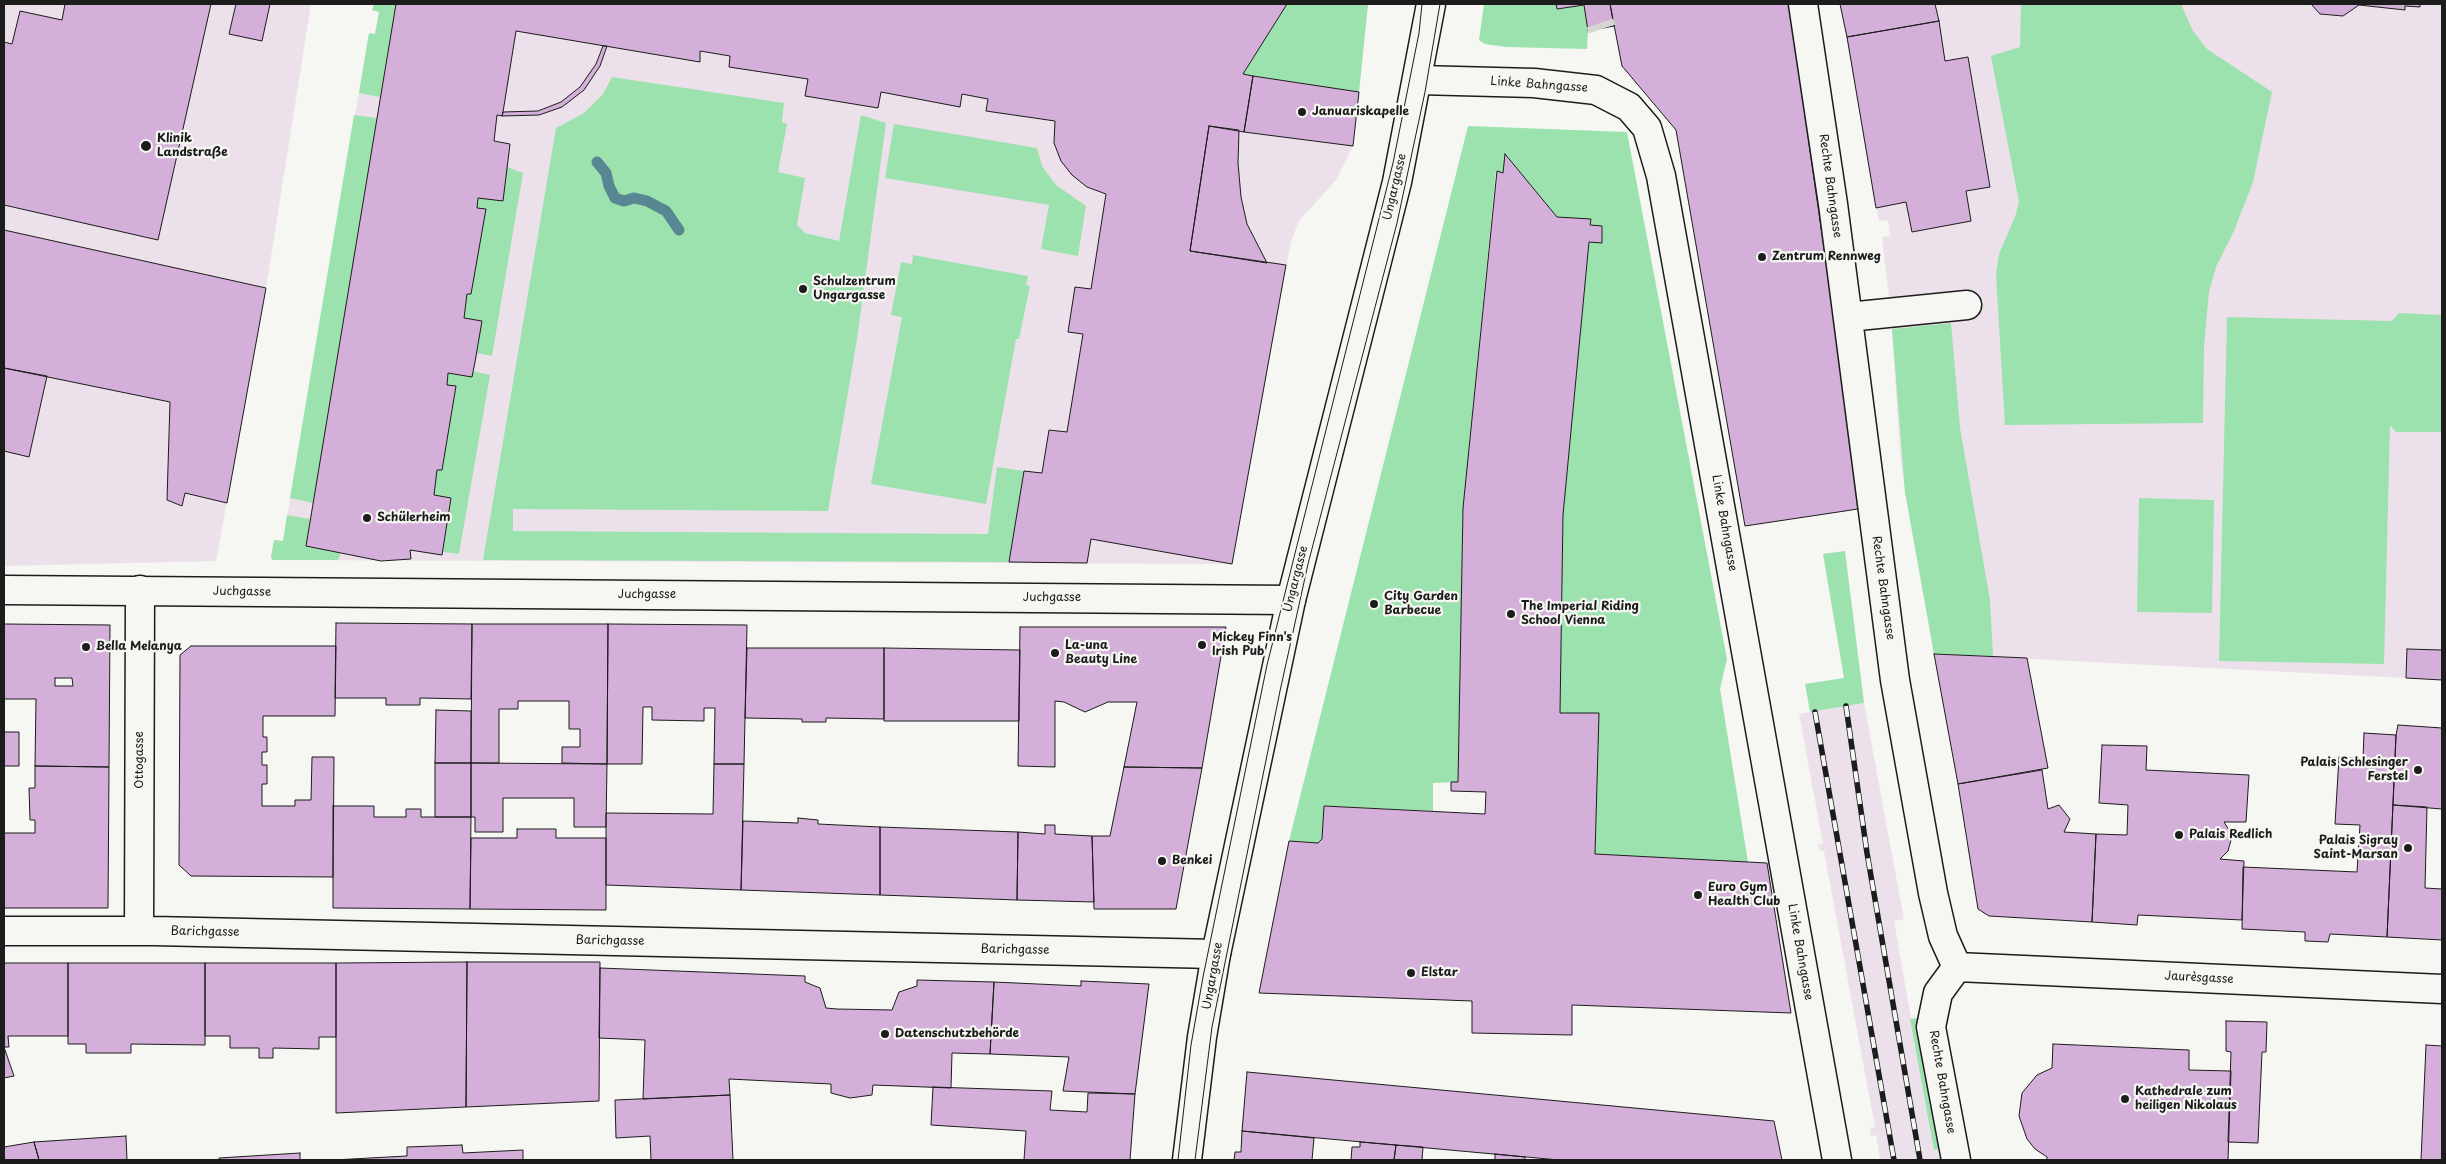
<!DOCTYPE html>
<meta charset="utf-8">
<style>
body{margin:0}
#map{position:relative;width:2446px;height:1164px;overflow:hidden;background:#f6f6f2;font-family:"Playpen Sans",sans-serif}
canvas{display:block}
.frame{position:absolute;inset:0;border:5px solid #1c1c1c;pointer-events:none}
</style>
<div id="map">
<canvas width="2446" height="1164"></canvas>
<div class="frame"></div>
</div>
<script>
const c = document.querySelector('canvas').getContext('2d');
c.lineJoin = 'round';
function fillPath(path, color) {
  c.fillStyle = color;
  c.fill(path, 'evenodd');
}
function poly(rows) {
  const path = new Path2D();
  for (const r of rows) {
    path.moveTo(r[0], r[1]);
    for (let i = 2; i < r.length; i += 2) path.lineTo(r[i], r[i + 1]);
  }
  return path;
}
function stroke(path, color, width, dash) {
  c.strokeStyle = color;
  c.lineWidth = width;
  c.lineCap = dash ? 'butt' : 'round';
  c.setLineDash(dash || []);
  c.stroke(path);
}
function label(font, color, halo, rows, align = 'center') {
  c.font = font + ' "Playpen Sans",sans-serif';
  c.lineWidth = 4.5;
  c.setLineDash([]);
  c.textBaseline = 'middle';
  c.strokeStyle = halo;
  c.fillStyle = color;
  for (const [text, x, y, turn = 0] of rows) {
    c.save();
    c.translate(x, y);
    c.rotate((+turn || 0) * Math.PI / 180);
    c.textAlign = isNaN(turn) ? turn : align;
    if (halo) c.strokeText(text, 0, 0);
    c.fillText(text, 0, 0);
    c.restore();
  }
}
fillPath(poly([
 [4,4,311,4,266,288,216,561,4,566],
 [374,4,1368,4,1353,146,1336,180,1299,221,1291,241,1232,564,273,560,271,558,274,540,283,541,369,33,375,34,379,12,372,10],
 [1840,4,2311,4,2320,14,2343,16,2359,5,2404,10,2405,6,2419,7,2420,4,2442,4,2442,650,2407,649,2406,678,1934,654,1905,492,1900,453,1891,313,1882,237,1890,236,1888,220,1879,221],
 [1864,703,1904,919,1894,921,1934,1149,1939,1149,1940,1158,1937,1160,1880,1160,1876,1135,1871,1136,1870,1128,1875,1127,1824,851,1819,850,1818,845,1823,844,1799,714]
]), '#ece1ea');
fillPath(poly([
 [374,4,396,4,380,97,359,93,369,33,375,34,379,12,372,10],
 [1287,4,1368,4,1359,92,1243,74],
 [1484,4,1556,4,1558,9,1584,5,1588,31,1587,49,1506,47,1485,44,1479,40],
 [2021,4,2181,4,2193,31,2207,49,2272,92,2253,182,2234,231,2216,267,2209,292,2204,346,2203,423,2005,425,1996,275,1999,254,2015,217,2019,202,1991,56,2020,47],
 [612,77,784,103,782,122,787,124,778,172,805,178,797,225,805,233,839,241,861,115,886,123,857,339,828,511,513,509,513,531,988,534,997,467,1024,471,1009,562,483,560,556,128,584,113,603,94],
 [354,115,377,118,313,503,290,498],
 [894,124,1037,148,1042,166,1056,185,1086,206,1078,256,1041,249,1049,205,885,178],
 [1468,126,1627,132,1727,659,1720,689,1748,862,1595,854,1598,713,1560,713,1563,515,1589,242,1602,243,1602,226,1590,225,1591,219,1557,217,1505,155,1503,173,1496,171,1463,508,1458,782,1433,783,1433,811,1324,806,1322,839,1318,843,1289,841],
 [507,167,523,173,492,356,477,353,482,321,464,318,467,294,471,294,486,209,477,208,478,198],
 [913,255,1028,276,1026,285,1030,286,1019,339,1016,339,986,504,871,484,902,317,891,315,901,262,912,264],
 [2399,313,2442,315,2442,432,2396,432,2390,425,2384,664,2219,661,2227,317,2392,321],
 [1951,323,1960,428,1990,600,1993,656,1934,654,1905,492,1892,329],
 [473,371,490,375,459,554,443,552,451,498,434,495,437,470,442,470,456,386,447,385,448,373,472,377],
 [2139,498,2214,500,2212,613,2137,612],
 [287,515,310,519,306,546,341,553,338,560,273,560,271,558,274,540,283,541],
 [1845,551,1864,703,1810,712,1805,684,1844,678,1823,554],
 [1917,1018,1937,1124,1943,1160,1937,1160,1940,1158,1939,1149,1934,1150,1910,1019]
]), '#9ce2ae');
stroke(poly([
 [597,162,606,173,609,186,615,198,624,201,634,198,647,201,666,211,679,230]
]), '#598693', 11);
const building = poly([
 [65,4,211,4,158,240,4,205,4,42,12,44,20,11,62,20,65,4],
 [236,4,270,4,262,41,229,34,236,4],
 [396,4,1287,4,1243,74,1253,76,1244,132,1209,126,1190,251,1286,265,1232,564,1091,539,1087,563,1009,562,1024,471,1042,473,1049,430,1067,432,1083,334,1068,332,1075,287,1091,289,1106,194,1087,187,1072,175,1061,161,1054,143,1055,121,986,111,988,99,962,94,960,107,881,92,878,108,805,96,808,79,729,67,730,56,700,51,700,62,516,31,503,112,502,116,497,115,494,141,510,144,503,201,478,198,477,208,486,209,471,294,467,294,464,318,482,321,475,362,472,377,448,373,447,385,456,386,442,470,437,470,434,495,451,498,442,555,410,550,411,559,381,561,306,546,396,4],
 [1556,4,1610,4,1614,26,1588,31,1584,5,1557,9,1556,4],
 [1610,4,1789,4,1834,318,1858,509,1745,526,1676,130,1622,66,1610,4],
 [1840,4,1935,4,1939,21,1847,37,1840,4],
 [2311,4,2420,4,2420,7,2405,6,2405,10,2359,5,2343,16,2320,14,2311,4],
 [1939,21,1945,61,1968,57,1990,187,1966,191,1971,221,1912,232,1906,202,1876,208,1847,37,1939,21],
 [603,46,607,46,600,66,584,90,562,107,539,115,502,116,503,112,538,111,561,102,580,87,596,64,603,46],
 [1253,76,1359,92,1353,146,1244,132,1253,76],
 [1209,126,1239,130,1238,163,1241,197,1247,224,1267,263,1190,251,1209,126],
 [1505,154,1557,217,1591,219,1590,225,1602,226,1602,243,1589,242,1563,515,1560,713,1599,713,1595,854,1767,863,1791,1013,1572,1005,1572,1035,1472,1033,1472,1001,1259,993,1289,841,1318,843,1322,839,1324,806,1485,814,1486,792,1451,791,1451,782,1458,782,1463,508,1497,171,1503,173,1505,154],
 [4,230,266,288,227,503,185,493,182,506,167,500,170,402,4,368,4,230],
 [4,368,47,376,29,457,4,451,4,368],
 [336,623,472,624,471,699,420,698,420,705,386,705,386,698,335,698,336,623],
 [4,624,110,625,109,767,35,766,36,699,4,699,4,624],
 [55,678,72,678,73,686,55,686,55,678],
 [472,624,608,624,607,764,562,763,562,747,580,747,580,729,569,729,569,701,518,701,518,709,499,709,499,763,471,763,472,624],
 [608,624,747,625,744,764,714,764,715,708,704,708,704,721,652,720,652,707,643,707,642,764,607,764,608,624],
 [1020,627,1226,627,1202,768,1124,767,1137,702,1108,702,1085,712,1064,702,1055,701,1055,767,1018,766,1020,627],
 [191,646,336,646,335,716,263,716,263,737,267,737,267,752,262,752,262,765,267,765,267,784,262,784,262,806,295,806,295,800,311,800,312,757,334,757,333,877,191,876,179,865,180,655,191,646],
 [747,648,884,648,884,719,826,718,826,722,802,722,802,719,745,718,747,648],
 [884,648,1020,650,1019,721,884,721,884,648],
 [2407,649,2442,650,2442,680,2406,678,2407,649],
 [1934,654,2027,658,2048,768,1958,784,1934,654],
 [436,710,471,711,471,763,435,763,436,710],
 [2398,725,2442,728,2442,809,2393,805,2396,735,2398,725],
 [4,732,19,732,19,766,4,766,4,732],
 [2364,733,2396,735,2387,937,2330,934,2328,942,2305,941,2305,932,2242,929,2243,867,2357,872,2360,825,2335,824,2339,757,2363,759,2364,733],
 [2102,745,2147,746,2146,770,2249,775,2246,822,2224,822,2229,830,2231,840,2228,851,2220,859,2244,861,2242,920,2138,915,2137,925,2092,922,2096,834,2127,835,2128,805,2099,803,2102,745],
 [435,763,471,763,471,817,435,817,435,763],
 [471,763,607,764,606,827,574,827,574,798,503,798,503,832,475,832,475,817,471,817,471,763],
 [714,764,744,764,741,890,606,885,606,813,713,814,714,764],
 [35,766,109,767,108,908,4,908,4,833,35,833,35,820,30,820,29,788,35,788,35,766],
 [1124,767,1202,768,1176,909,1094,909,1092,836,1110,836,1124,767],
 [2042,770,2048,809,2059,805,2070,819,2064,832,2096,834,2092,922,1989,916,1978,909,1958,784,2042,770],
 [2393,805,2427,807,2425,888,2442,889,2442,940,2387,937,2393,805],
 [333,806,374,806,374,817,406,817,406,809,421,809,421,817,471,817,470,909,333,908,333,806],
 [798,818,818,820,818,824,880,827,880,895,741,890,743,821,798,823,798,818],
 [1045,825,1055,825,1055,834,1092,836,1094,902,1017,900,1018,832,1045,834,1045,825],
 [880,827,1018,832,1017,900,880,895,880,827],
 [517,829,556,829,556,838,606,838,606,910,470,909,471,838,517,838,517,829],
 [467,962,466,1107,336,1113,336,963,467,962],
 [467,962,600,962,599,1101,466,1107,467,962],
 [4,963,68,963,68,1036,8,1036,9,1047,4,1047,4,963],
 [68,963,205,963,205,1045,131,1044,131,1053,86,1053,86,1044,68,1044,68,963],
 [205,963,336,963,336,1037,319,1037,319,1049,273,1048,273,1058,259,1058,259,1048,230,1048,230,1036,205,1036,205,963],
 [600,968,805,976,805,982,820,988,826,1008,837,1009,892,1010,899,992,917,986,917,980,994,982,990,1054,952,1053,951,1088,873,1085,872,1095,850,1098,831,1093,831,1084,729,1079,730,1095,643,1099,645,1040,599,1038,600,968],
 [1081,981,1149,984,1135,1094,1063,1091,1069,1057,990,1054,994,982,1081,986,1081,981],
 [2226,1021,2267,1022,2266,1052,2262,1052,2258,1143,2228,1142,2231,1052,2226,1051,2226,1021],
 [2053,1044,2189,1050,2189,1070,2231,1071,2228,1160,2047,1160,2047,1157,2035,1149,2027,1139,2019,1116,2022,1093,2037,1075,2052,1068,2053,1044],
 [2426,1045,2442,1046,2442,1160,2421,1160,2426,1045],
 [4,1047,14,1076,4,1078,4,1047],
 [1247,1072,1774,1121,1782,1160,1559,1160,1242,1131,1247,1072],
 [933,1087,1052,1091,1050,1110,1087,1112,1088,1093,1135,1094,1130,1160,1024,1160,1026,1131,931,1125,933,1087],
 [730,1095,733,1160,651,1160,650,1136,616,1138,615,1100,730,1095],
 [1242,1131,1314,1138,1312,1160,1234,1160,1235,1152,1241,1152,1242,1131],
 [126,1136,127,1160,39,1160,34,1142,126,1136],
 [34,1142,39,1160,4,1160,4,1147,34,1142],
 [1360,1142,1396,1145,1394,1160,1351,1160,1352,1147,1360,1147,1360,1142],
 [462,1145,463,1153,523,1150,523,1160,333,1160,407,1156,407,1147,462,1145],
 [1396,1145,1423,1147,1422,1160,1394,1160,1396,1145],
 [300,1153,300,1160,219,1160,219,1158,300,1153],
 [1495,1154,1525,1157,1525,1160,1495,1160,1495,1154]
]);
fillPath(building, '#d3afd9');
stroke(building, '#1c1c1c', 1);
stroke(poly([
 [1600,23,1602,29]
]), '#d5d5d2', 28, [28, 14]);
const minor = poly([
 [1803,4,1833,204,1895,680,1933,893,1943,936,1957,967],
 [1418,80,1534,83,1596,90,1629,107,1647,128,1661,176,1837,1160],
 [1848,317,1967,305],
 [4,590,1291,600],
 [4,931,153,931,1216,954],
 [139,931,140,590],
 [1957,967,2442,989],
 [1956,1160,1931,1027,1938,993,1957,967]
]);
const major = poly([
 [1187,1160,1202,1037,1216,954,1291,600,1397,182,1431,4]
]);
stroke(minor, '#1c1c1c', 31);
stroke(major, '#1c1c1c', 31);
stroke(minor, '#f6f6f2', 28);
stroke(major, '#f6f6f2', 28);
stroke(poly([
 [1178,1160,1191,1045,1203,977,1267,665,1393,163,1419,33,1422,4],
 [1195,1160,1212,1027,1280,691,1308,564,1397,223,1425,92,1440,4]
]), '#1c1c1c', 1);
const rail = poly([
 [1846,706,1867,853,1920,1160],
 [1815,712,1894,1160]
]);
stroke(rail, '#1c1c1c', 5.5);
stroke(rail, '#f6f6f2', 4, [11]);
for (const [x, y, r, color] of [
 [1302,112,5,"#1c1c1c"],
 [146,146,6,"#1c1c1c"],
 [1762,257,5,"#1c1c1c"],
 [803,289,5,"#1c1c1c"],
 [367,518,5,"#1c1c1c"],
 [1374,604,5,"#1c1c1c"],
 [1511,614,5,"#1c1c1c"],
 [1202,645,5,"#1c1c1c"],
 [86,647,5,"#1c1c1c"],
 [1055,653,5,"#1c1c1c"],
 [2418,770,5,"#1c1c1c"],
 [2179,835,5,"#1c1c1c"],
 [2408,848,5,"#1c1c1c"],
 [1162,861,5,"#1c1c1c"],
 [1698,895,5,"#1c1c1c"],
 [1411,973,5,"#1c1c1c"],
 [885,1034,5,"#1c1c1c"],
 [2125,1099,5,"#1c1c1c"]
]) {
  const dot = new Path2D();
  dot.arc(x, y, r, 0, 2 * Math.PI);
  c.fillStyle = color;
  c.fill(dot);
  stroke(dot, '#f6f6f2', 2);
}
label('12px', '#1c1c1c', '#f6f6f2', [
 ["Linke Bahngasse",1539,85,4],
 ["Rechte Bahngasse",1830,186,82],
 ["Ungargasse",1395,187,-77],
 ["Linke Bahngasse",1724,523,80],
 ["Ungargasse",1296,579,-76],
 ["Rechte Bahngasse",1883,588,82],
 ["Juchgasse",242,592,1],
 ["Juchgasse",647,595],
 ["Juchgasse",1052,598],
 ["Ottogasse",140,760,-90],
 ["Barichgasse",205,932,1],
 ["Barichgasse",610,941,1],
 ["Barichgasse",1015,950,1],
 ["Linke Bahngasse",1800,952,80],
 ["Ungargasse",1213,976,-80],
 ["Jaurèsgasse",2199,978,3],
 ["Rechte Bahngasse",1942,1082,80]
]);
label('bold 12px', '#1c1c1c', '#f6f6f2', [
 ["Januariskapelle",1312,112],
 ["Klinik",157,139],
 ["Landstraße",157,153],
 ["Zentrum Rennweg",1772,257],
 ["Schulzentrum",813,282],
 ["Ungargasse",813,296],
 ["Schülerheim",377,518],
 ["City Garden",1384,597],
 ["Barbecue",1384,611],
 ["The Imperial Riding",1521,607],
 ["School Vienna",1521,621],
 ["Mickey Finn's",1212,638],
 ["Irish Pub",1212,652],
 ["La-una",1065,646],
 ["Beauty Line",1065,660],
 ["Bella Melanya",96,647],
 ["Palais Schlesinger",2408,763,"right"],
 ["Ferstel",2408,777,"right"],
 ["Palais Redlich",2189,835],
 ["Palais Sigray",2398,841,"right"],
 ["Saint-Marsan",2398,855,"right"],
 ["Benkei",1172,861],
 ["Euro Gym",1708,888],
 ["Health Club",1708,902],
 ["Elstar",1421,973],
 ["Datenschutzbehörde",895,1034],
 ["Kathedrale zum",2135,1092],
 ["heiligen Nikolaus",2135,1106]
], 'left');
</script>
